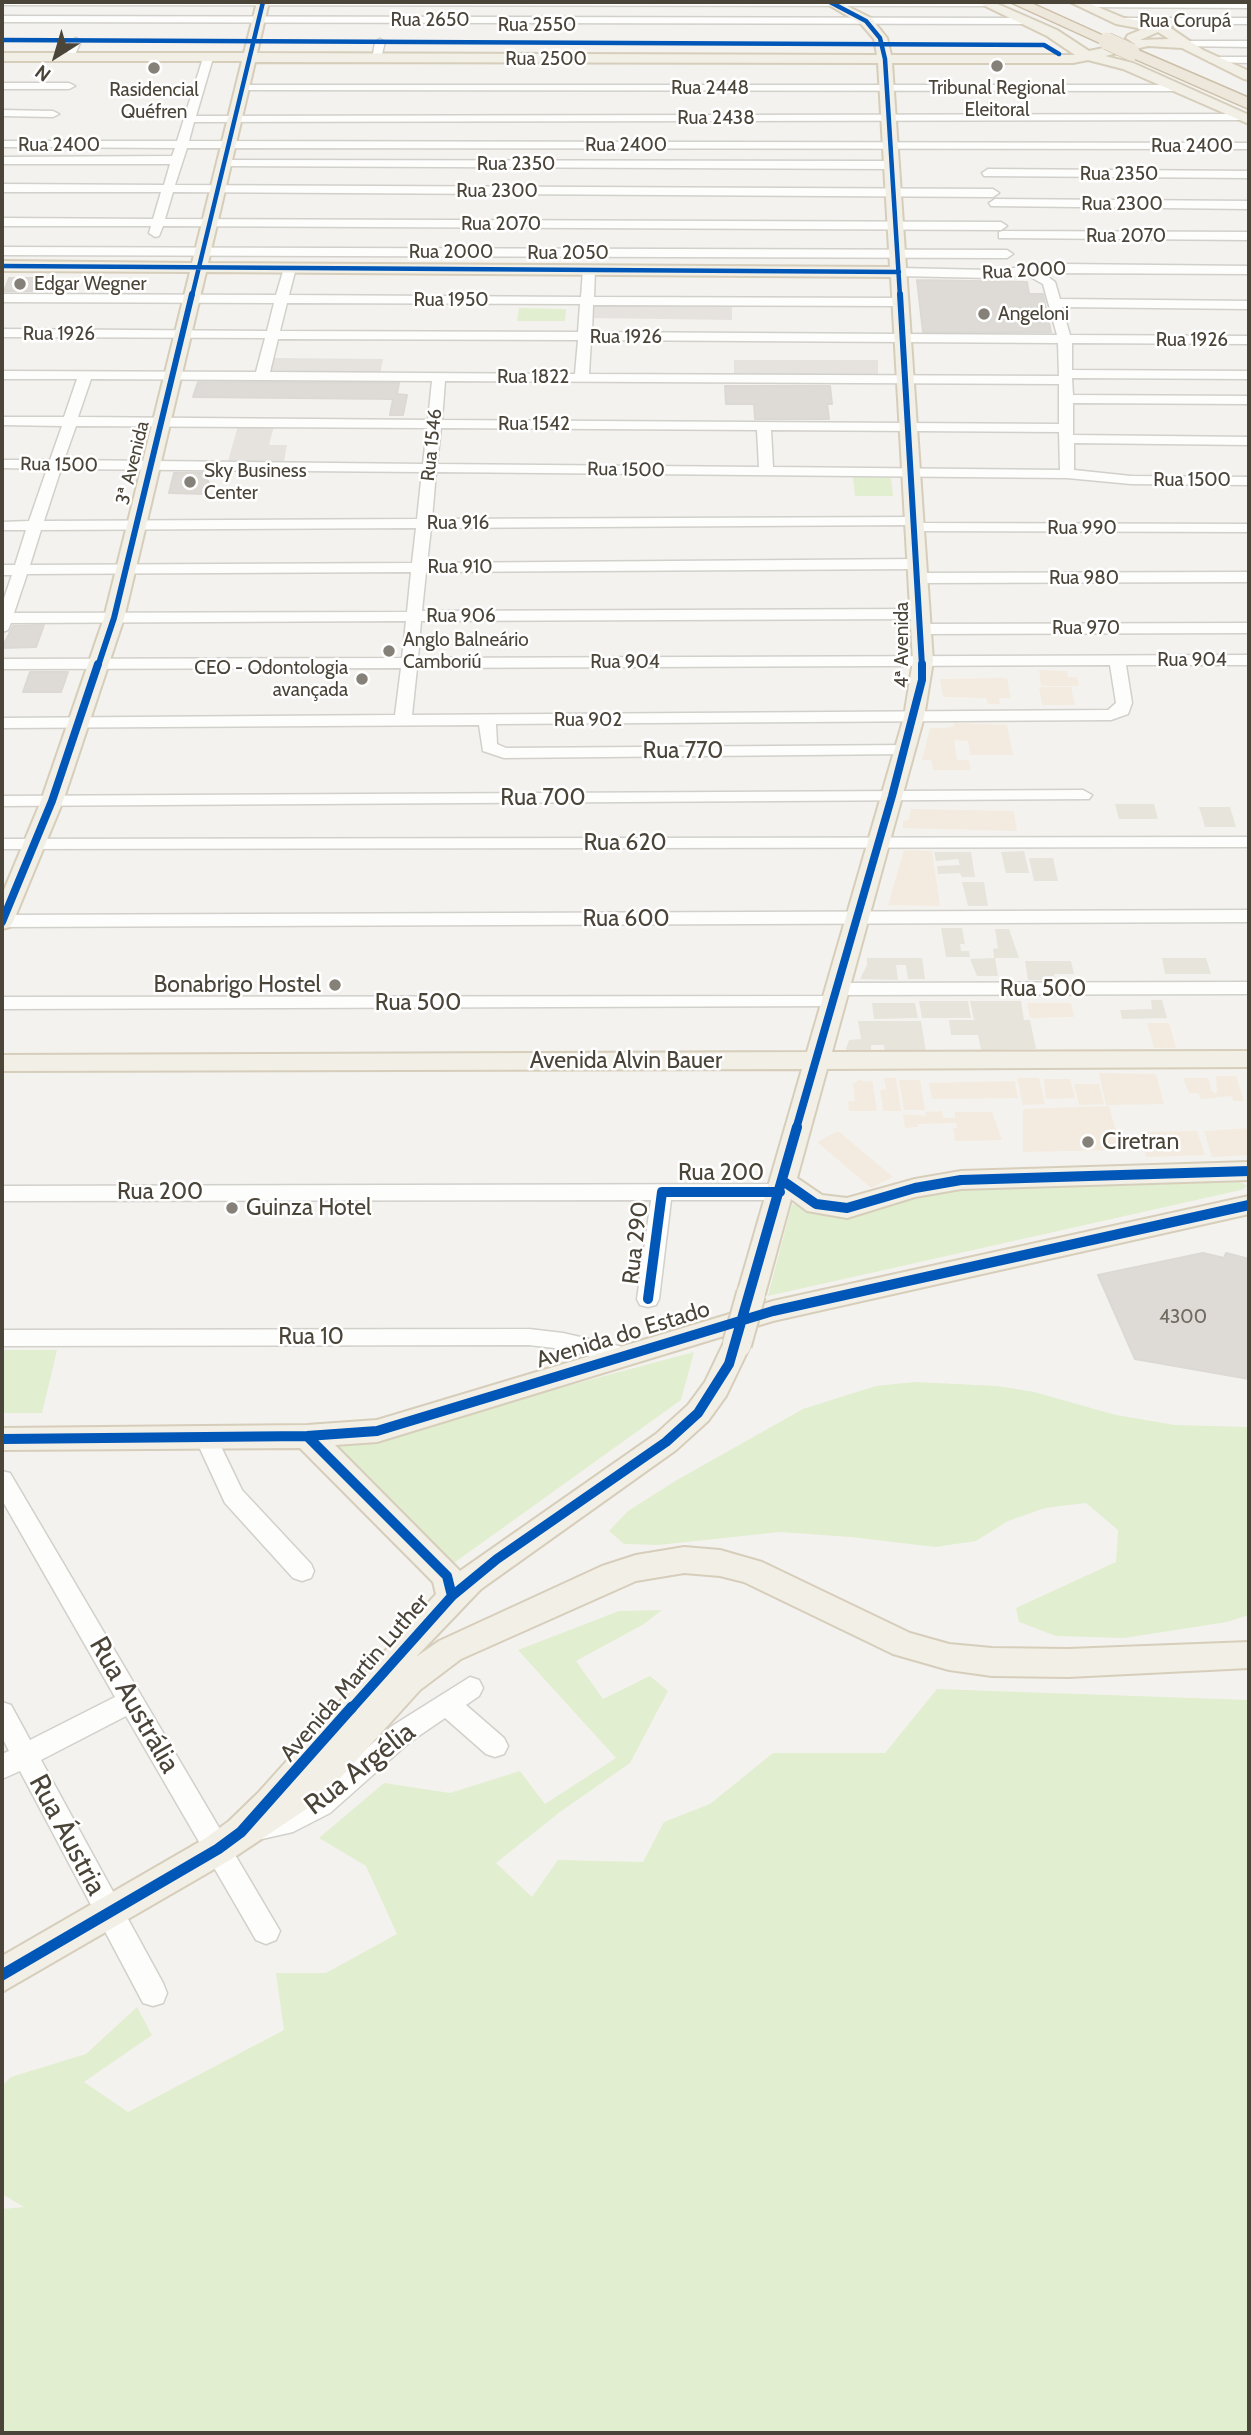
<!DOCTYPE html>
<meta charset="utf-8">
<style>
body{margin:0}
#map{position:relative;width:1251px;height:2435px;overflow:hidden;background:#f4f2ee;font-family:Cabin,sans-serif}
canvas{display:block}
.frame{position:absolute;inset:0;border:4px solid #4b4439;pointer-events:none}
.north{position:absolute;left:21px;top:21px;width:70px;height:70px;-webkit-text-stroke:5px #fff;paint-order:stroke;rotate:217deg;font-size:19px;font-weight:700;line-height:28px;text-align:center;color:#4b4439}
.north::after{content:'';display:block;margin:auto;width:24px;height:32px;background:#4b4439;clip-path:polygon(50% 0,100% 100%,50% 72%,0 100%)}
</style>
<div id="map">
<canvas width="1251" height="2435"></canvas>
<div class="frame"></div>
<div class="north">N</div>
</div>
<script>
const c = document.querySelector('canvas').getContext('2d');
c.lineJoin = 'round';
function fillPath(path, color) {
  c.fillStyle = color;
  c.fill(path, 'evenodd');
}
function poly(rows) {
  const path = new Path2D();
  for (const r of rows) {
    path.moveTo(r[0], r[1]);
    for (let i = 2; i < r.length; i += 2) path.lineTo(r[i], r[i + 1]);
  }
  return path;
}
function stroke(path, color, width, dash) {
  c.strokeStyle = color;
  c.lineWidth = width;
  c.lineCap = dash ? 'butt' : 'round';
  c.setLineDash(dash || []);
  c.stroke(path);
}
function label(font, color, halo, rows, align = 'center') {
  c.font = font + ' Cabin,sans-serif';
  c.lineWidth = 5;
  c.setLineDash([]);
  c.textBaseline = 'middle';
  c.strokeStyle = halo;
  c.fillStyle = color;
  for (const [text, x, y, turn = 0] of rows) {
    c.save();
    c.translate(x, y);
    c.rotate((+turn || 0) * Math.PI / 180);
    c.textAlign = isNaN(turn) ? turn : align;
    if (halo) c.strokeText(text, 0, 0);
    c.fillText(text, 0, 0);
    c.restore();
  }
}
fillPath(poly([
 [1115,804,1154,804,1158,819,1119,819],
 [1199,807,1230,807,1236,827,1205,827],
 [1024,851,1029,873,1006,873,1001,852],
 [934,852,971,852,975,877,962,877,960,873,938,874,937,866,960,865,958,859,936,861],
 [1029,858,1053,858,1058,881,1034,881],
 [962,882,984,882,988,906,968,906],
 [941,928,962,928,965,944,960,944,961,951,969,951,970,957,946,957],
 [995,929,1009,929,1019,958,995,958,998,976,977,976,970,959,994,958,993,949,998,948],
 [867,958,922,958,925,979,908,979,906,965,896,965,898,980,860,979,867,965],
 [1162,958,1206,958,1211,974,1165,974],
 [1025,961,1071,961,1074,974,1054,974,1055,980,1028,980],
 [1151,1000,1162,1000,1167,1018,1122,1019,1120,1010,1152,1009],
 [919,1001,968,1001,971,1018,922,1018],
 [970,1001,1021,1001,1024,1020,1030,1020,1036,1049,981,1050,978,1035,951,1035,949,1020,974,1020],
 [872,1003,915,1003,918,1018,874,1019],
 [858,1021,921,1021,926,1052,885,1053,884,1045,871,1045,871,1052,845,1052,849,1040,861,1039]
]), '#e7e4dc');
fillPath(poly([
 [1039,670,1067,671,1068,677,1077,677,1079,686,1041,686],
 [1007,678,1011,698,999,698,1000,704,988,704,986,698,943,697,940,679],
 [1039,687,1071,687,1075,705,1042,705],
 [954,723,1007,725,1013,755,970,755,968,741,954,740,957,760,969,760,971,770,933,770,931,760,922,760,930,728,946,728,954,726],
 [911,809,1014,811,1017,831,903,828,903,821,908,820],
 [904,850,932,851,940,906,888,905],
 [1027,1003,1071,1003,1074,1017,1030,1018],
 [1147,1023,1169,1023,1176,1048,1154,1048],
 [1099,1073,1156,1074,1164,1104,1106,1105],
 [1216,1076,1236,1076,1244,1101,1233,1101,1232,1096,1200,1099,1198,1093,1189,1093,1183,1078,1208,1078,1212,1092,1217,1093],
 [872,1078,877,1111,849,1111,848,1102,855,1101,853,1084,859,1080,871,1082],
 [884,1078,896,1078,901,1111,883,1111,880,1090,886,1089],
 [1017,1078,1039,1078,1045,1104,1023,1105],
 [1044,1079,1070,1079,1075,1098,1046,1099],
 [899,1080,920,1080,925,1110,904,1110],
 [1015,1081,1018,1098,932,1099,929,1083],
 [1074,1084,1099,1084,1104,1104,1079,1105],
 [1109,1106,1121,1150,1023,1152,1023,1109],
 [942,1111,943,1118,955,1118,955,1112,992,1112,1002,1140,955,1141,953,1128,957,1128,956,1123,918,1124,918,1127,905,1128,903,1114,926,1116,925,1112],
 [1249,1128,1249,1155,1212,1157,1204,1131],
 [838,1131,893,1177,871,1188,817,1142],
 [1197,1131,1205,1155,1146,1157,1139,1132]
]), '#f3ebdf');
fillPath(poly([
 [519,308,566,309,565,321,517,321],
 [853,477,891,478,893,496,855,496],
 [1240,1182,1247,1186,1241,1190,768,1296,792,1204,827,1214,854,1217,909,1196,958,1190],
 [2,1350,57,1350,42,1413,2,1413],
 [694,1352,681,1400,451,1565,331,1449],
 [915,1382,997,1386,1034,1392,1116,1415,1175,1425,1249,1427,1249,1615,1227,1622,1124,1638,1056,1636,1019,1622,1016,1608,1116,1562,1118,1530,1086,1503,1045,1508,1008,1521,976,1541,935,1547,851,1537,780,1532,658,1545,624,1544,609,1531,628,1511,677,1480,803,1409,876,1386],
 [662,1610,644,1624,576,1661,603,1699,650,1676,668,1691,630,1763,560,1812,496,1863,532,1897,558,1860,643,1862,664,1822,710,1804,773,1753,885,1753,937,1689,1249,1700,1249,2433,2,2433,2,2209,24,2207,2,2194,2,2086,11,2077,86,2054,137,2007,152,2035,84,2082,128,2112,284,2030,276,1973,326,1973,397,1934,366,1866,319,1838,384,1783,450,1793,520,1771,545,1804,616,1758,518,1650,619,1611]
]), '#e1eecf');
fillPath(poly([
 [587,305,732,307,732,320,586,318],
 [269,358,383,359,380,375,264,373],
 [734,360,878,360,878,376,734,376],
 [238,426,274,426,269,445,287,445,284,462,228,461]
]), '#e6e3df');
const building = poly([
 [9,278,36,278,32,291,4,291,9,278],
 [917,280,1027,282,1029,294,1043,294,1051,332,923,332,917,280],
 [198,382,399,383,397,394,407,395,403,415,390,415,393,399,193,397,198,382],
 [725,386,830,386,832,404,827,404,829,419,755,419,754,404,726,404,725,386],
 [174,473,203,473,210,484,208,490,205,494,169,493,174,473],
 [44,625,36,647,2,648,13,626,44,625],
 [30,672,68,672,61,692,23,692,30,672],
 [1203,1253,1224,1258,1226,1253,1249,1259,1249,1379,1135,1359,1098,1275,1203,1253]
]);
fillPath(building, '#dedbd6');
stroke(building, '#dcd9d4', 2);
const minor = poly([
 [2,2,990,2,991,3,986,6,2,5,2,2],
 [1079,2,1249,2,1249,8,1082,7,1077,4,1079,2],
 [2,16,1026,18,1031,21,1026,24,2,22,2,16],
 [1121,18,1249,18,1249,24,1117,23,1116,21,1121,18],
 [76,38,81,41,74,57,65,59,71,41,76,38],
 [380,39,385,42,381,58,372,60,375,42,380,39],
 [1184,41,1249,41,1249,47,1180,46,1179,44,1184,41],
 [208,55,213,58,196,116,1243,114,1249,117,1243,120,194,122,189,141,1249,143,1249,149,187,148,175,185,993,189,999,193,993,197,173,192,165,219,1001,222,1007,226,1001,230,163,226,159,236,155,237,149,233,151,226,2,226,2,218,153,219,161,192,2,192,2,184,164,185,170,164,2,164,2,157,172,156,175,148,2,147,2,141,177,141,203,58,208,55],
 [1213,57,1249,57,1249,63,1209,62,1208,60,1213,57],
 [2,83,69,83,75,86,69,89,2,89,2,83],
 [242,85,1178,85,1184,88,1178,91,238,90,238,86,242,85],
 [2,110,53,111,59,114,53,117,2,116,2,110],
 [224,160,892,161,898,165,892,169,220,166,218,164,224,160],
 [988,169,1249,171,1249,178,984,176,982,173,988,169],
 [995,199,1249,201,1249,209,991,206,989,203,995,199],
 [1003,231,1249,232,1249,240,999,238,999,232,1003,231],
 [2,247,1007,250,1013,254,1007,258,2,255,2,247],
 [290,264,296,268,289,295,581,297,583,270,589,266,595,270,594,297,901,298,907,302,901,306,593,305,592,332,1057,335,1043,284,1027,275,990,278,899,276,893,272,899,268,990,270,1063,264,1249,266,1249,274,1043,273,1055,282,1060,299,1249,301,1249,309,1062,307,1070,335,1249,336,1249,344,1072,343,1072,370,1249,371,1249,379,1072,378,1073,395,1249,396,1249,404,1073,403,1073,435,1249,437,1249,445,1074,443,1074,470,1131,476,1249,477,1249,485,1131,484,1067,478,436,472,432,519,915,517,920,518,921,523,1249,524,1249,532,915,531,910,530,909,525,431,528,427,563,918,559,926,564,918,569,426,572,422,611,921,609,929,614,921,619,421,621,418,658,1249,655,1249,665,1126,665,1132,703,1128,714,1111,720,496,724,497,744,506,748,911,745,913,749,905,754,504,758,483,751,479,725,2,728,2,718,395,715,401,668,2,669,2,659,402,658,406,621,11,623,8,630,2,632,2,604,12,575,2,575,2,565,15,565,26,530,2,530,2,522,29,521,47,469,2,468,2,460,50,460,62,426,2,425,2,417,64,417,77,379,2,379,2,371,256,372,265,338,2,337,2,329,267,331,274,303,2,302,2,294,276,295,284,268,290,264],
 [287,303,580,304,578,332,280,331,287,303],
 [278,339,578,340,575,374,270,372,278,339],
 [591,340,1058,343,1059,376,589,374,591,340],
 [91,379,432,381,428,420,78,417,91,379],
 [445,381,1059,384,1059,424,442,420,445,381],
 [76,426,427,428,423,464,64,460,76,426],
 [441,428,757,430,759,467,437,464,441,428],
 [771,430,1059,432,1060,470,773,467,771,430],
 [61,469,422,472,417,519,44,521,61,469],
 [416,528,412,563,30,565,41,530,416,528],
 [411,572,407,612,14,613,27,574,411,572],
 [1110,665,1116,703,1108,710,412,715,417,668,1110,665],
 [1249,572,1249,582,918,583,910,578,918,573,1249,572],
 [1249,623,1249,633,922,634,914,629,922,624,1249,623],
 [1083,790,1092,795,1089,799,2,806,2,796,1083,790],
 [1249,837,1249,847,2,849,2,839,1249,837],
 [1249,910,1249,922,2,927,2,915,1249,910],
 [1249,982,1249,994,837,995,828,989,837,983,1249,982],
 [834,996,844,1002,841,1006,2,1009,2,997,834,996],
 [780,1184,787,1187,790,1192,787,1197,780,1200,671,1200,659,1299,656,1305,648,1307,640,1305,637,1299,651,1200,2,1201,2,1186,780,1184],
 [529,1329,563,1333,619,1346,627,1349,630,1355,627,1361,619,1364,563,1349,529,1345,2,1346,2,1330,529,1329],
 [206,1429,214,1432,242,1490,311,1564,314,1571,311,1578,302,1581,293,1578,225,1503,195,1438,198,1432,206,1429],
 [2,1471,10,1473,280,1931,276,1940,266,1944,256,1940,126,1716,41,1760,163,1983,167,1993,163,2003,153,2006,143,2003,20,1771,2,1779,2,1754,9,1751,2,1737,2,1702,11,1705,30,1740,115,1697,2,1500,2,1471],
 [470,1677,479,1680,483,1688,479,1696,466,1705,504,1738,508,1746,504,1754,495,1757,486,1754,445,1718,410,1742,330,1813,293,1832,262,1839,253,1836,249,1827,253,1818,288,1809,312,1797,392,1726,470,1677]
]);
const major = poly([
 [257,2,269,2,257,53,877,55,874,39,861,24,824,2,839,2,871,18,887,38,891,55,1075,55,1047,36,977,2,993,2,1057,30,1089,51,1132,42,1126,38,1128,35,1143,29,1116,24,1070,2,1086,2,1124,18,1156,24,1178,18,1178,24,1169,27,1203,50,1249,71,1249,80,1244,79,1182,48,1148,46,1105,56,1133,63,1249,115,1249,124,1123,69,1088,60,1073,63,892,63,933,661,924,717,832,1052,1249,1051,1249,1067,827,1069,797,1178,822,1195,847,1198,915,1179,961,1171,1249,1162,1249,1180,961,1189,915,1197,847,1218,807,1211,791,1199,765,1294,761,1301,751,1304,741,1301,737,1294,802,1069,2,1071,2,1055,807,1052,904,717,913,661,891,277,206,272,124,618,63,801,13,922,10,927,2,929,2,895,41,801,104,618,190,272,2,271,2,261,192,263,242,61,2,61,2,53,244,53,257,2],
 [1158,32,1169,39,1140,40,1158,32],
 [255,62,878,63,890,267,208,263,255,62],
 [1249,1196,1249,1214,773,1321,377,1442,335,1445,460,1571,656,1434,688,1405,705,1382,727,1336,737,1333,747,1336,751,1344,726,1396,708,1421,676,1450,481,1589,416,1657,439,1641,602,1566,636,1555,684,1547,720,1550,762,1562,910,1633,949,1644,992,1648,1068,1649,1249,1642,1249,1668,1068,1677,992,1676,949,1670,893,1654,744,1582,720,1576,684,1573,636,1581,461,1659,420,1690,333,1786,308,1808,230,1860,2,1992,2,1956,206,1838,229,1821,258,1793,436,1594,433,1582,300,1448,2,1450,2,1428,307,1425,377,1420,773,1301,1249,1196]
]);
const highway = poly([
 [1010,2,1029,2,1115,41,1112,44,1102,44,1010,2],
 [1131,47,1249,98,1249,109,1126,55,1126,49,1131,47]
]);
stroke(minor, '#d2d0cb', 3);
stroke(major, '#d6cebb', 4);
stroke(highway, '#ccbfa9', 3);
fillPath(minor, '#fdfdfc');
fillPath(major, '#f2efe6');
fillPath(highway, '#ede8db');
const majorBridge = poly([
 [737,1344,751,1294]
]);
const highwayBridge = poly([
 [1107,41,1131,52]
]);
stroke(majorBridge, '#d6cebb', 32, []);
stroke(highwayBridge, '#ccbfa9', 18, []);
stroke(majorBridge, '#f2efe6', 28);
stroke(highwayBridge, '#ede8db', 17);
stroke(poly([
 [830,2,866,21,880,38,885,59,900,296],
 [2,40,1044,45,1059,54],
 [2,266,899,272],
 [192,296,263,2]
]), '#0057b8', 4.5);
stroke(poly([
 [900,294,922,666],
 [98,666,114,618,192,294]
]), '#0057b8', 6);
stroke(poly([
 [2,922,52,801,98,664],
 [796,1129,892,796,922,680,922,664]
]), '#0057b8', 8);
stroke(poly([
 [783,1181,816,1204,847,1208,915,1188,961,1180,1249,1171],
 [648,1299,662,1192,780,1192],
 [307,1436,447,1576,452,1596],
 [2,1439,307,1436,377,1431,773,1311,1249,1205],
 [351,1709,452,1596,497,1559,666,1442,698,1413,729,1364,797,1127]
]), '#0057b8', 10);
stroke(poly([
 [2,1975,218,1849,241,1832,352,1707]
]), '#0057b8', 11);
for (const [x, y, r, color] of [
 [997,66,7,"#868178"],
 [154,68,7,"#868178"],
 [20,284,7,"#868178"],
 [984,314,7,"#868178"],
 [190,482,7,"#868178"],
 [389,651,7,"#868178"],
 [362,679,7,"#868178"],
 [335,985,7,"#868178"],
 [1088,1142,7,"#868178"],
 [232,1208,7,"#868178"]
]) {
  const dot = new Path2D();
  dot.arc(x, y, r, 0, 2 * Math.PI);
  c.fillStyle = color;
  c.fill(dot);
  stroke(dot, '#fff', 2.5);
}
label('19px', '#4b4439', '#fff', [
 ["Rua 2650",430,20],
 ["Rua Corupá",1185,21],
 ["Rua 2550",537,25],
 ["Rua 2500",546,59],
 ["Rua 2448",710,88],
 ["Rua 2438",716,118],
 ["Rua 2400",59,145],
 ["Rua 2400",626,145],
 ["Rua 2400",1192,146],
 ["Rua 2350",516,164],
 ["Rua 2350",1119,174],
 ["Rua 2300",497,191],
 ["Rua 2300",1122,204],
 ["Rua 2070",501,224],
 ["Rua 2070",1126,236],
 ["Rua 2000",451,252],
 ["Rua 2050",568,253],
 ["Rua 2000",1024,271,-3],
 ["Rua 1950",451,300],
 ["Rua 1926",59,334],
 ["Rua 1926",626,337],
 ["Rua 1926",1192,340],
 ["Rua 1822",533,377],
 ["Rua 1542",534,424],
 ["Rua 1546",432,445,-84],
 ["3ª Avenida",133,463,-76],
 ["Rua 1500",59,465,1],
 ["Rua 1500",626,470,1],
 ["Rua 1500",1192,480],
 ["Rua 916",458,523],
 ["Rua 990",1082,528],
 ["Rua 910",460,567],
 ["Rua 980",1084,578],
 ["Rua 906",461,616],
 ["Rua 970",1086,628],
 ["4ª Avenida",902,645,-90],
 ["Rua 904",1192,660],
 ["Rua 904",625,662],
 ["Rua 902",588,720]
]);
label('19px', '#4b4439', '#fff', [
 ["Tribunal Regional",997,88,"center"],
 ["Eleitoral",997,110,"center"],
 ["Rasidencial",154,90,"center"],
 ["Quéfren",154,112,"center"],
 ["Edgar Wegner",34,284],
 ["Angeloni",998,314],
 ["Sky Business",204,471],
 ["Center",204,493],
 ["Anglo Balneário",403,640],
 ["Camboriú",403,662],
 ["CEO - Odontologia",348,668,"right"],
 ["avançada",348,690,"right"]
], 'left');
label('19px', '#706a61', null, [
 ["4300",1183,1317]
]);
label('23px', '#4b4439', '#fff', [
 ["Rua 770",683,751],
 ["Rua 700",543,798],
 ["Rua 620",625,843],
 ["Rua 600",626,919],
 ["Rua 500",1043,989],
 ["Rua 500",418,1003],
 ["Avenida Alvin Bauer",626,1061],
 ["Rua 200",721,1173],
 ["Rua 200",160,1192],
 ["Rua 290",636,1243,-83],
 ["Avenida do Estado",623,1335,-17],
 ["Rua 10",311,1337],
 ["Avenida Martin Luther",355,1678,-49]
]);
label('23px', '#4b4439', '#fff', [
 ["Bonabrigo Hostel",321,985,"right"],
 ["Ciretran",1102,1142],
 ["Guinza Hotel",246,1208]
], 'left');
label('28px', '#4b4439', '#fff', [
 ["Rua Austrália",134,1705,60],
 ["Rua Argélia",360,1769,-38],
 ["Rua Áustria",67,1835,62]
]);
</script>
